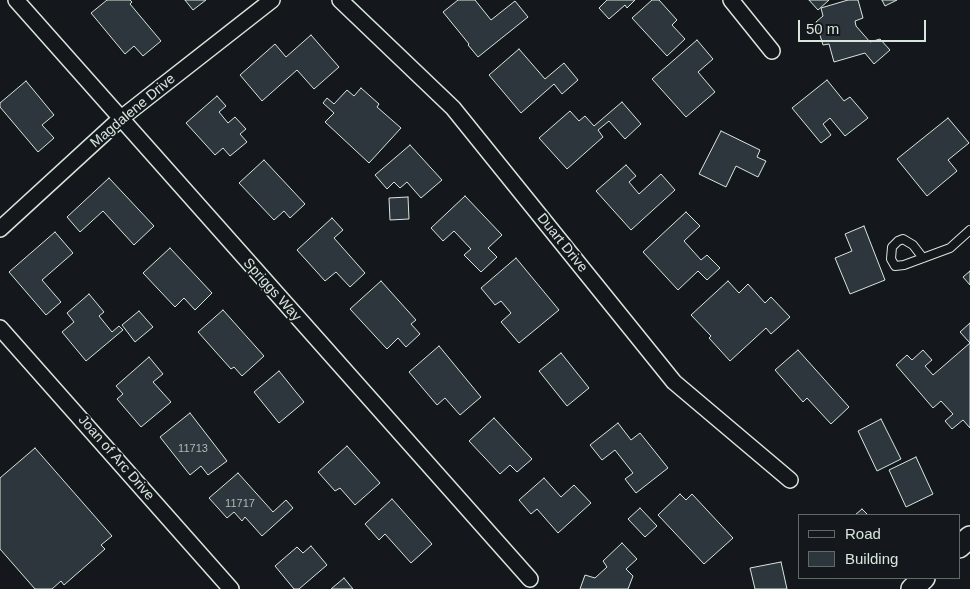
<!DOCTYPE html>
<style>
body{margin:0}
#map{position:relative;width:970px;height:589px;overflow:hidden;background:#14181c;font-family:Arial,sans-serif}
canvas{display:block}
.legend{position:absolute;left:798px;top:514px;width:162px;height:65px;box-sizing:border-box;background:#14181c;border:1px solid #626a69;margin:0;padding:6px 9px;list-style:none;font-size:15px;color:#d8e6dc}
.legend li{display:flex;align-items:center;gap:10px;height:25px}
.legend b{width:25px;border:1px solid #626a69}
.scale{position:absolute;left:798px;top:20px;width:128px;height:22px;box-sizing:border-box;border:2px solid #d8e6dc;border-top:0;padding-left:6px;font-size:15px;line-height:18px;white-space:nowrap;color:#d8e6dc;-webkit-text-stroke:4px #14181c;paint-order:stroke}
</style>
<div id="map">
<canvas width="970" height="589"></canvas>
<ul class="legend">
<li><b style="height:6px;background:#14181c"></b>Road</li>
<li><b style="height:14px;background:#2c363c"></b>Building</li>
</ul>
<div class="scale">50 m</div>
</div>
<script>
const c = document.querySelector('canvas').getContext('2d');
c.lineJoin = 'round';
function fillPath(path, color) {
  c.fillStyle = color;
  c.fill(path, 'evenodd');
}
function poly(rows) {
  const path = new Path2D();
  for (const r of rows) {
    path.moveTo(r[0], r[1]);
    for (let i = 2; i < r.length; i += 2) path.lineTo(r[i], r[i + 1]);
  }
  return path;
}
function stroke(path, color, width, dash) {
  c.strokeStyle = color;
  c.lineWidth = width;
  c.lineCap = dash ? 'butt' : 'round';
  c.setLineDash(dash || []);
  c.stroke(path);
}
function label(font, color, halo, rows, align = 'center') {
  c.font = font + ' Arial,sans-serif';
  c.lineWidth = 4;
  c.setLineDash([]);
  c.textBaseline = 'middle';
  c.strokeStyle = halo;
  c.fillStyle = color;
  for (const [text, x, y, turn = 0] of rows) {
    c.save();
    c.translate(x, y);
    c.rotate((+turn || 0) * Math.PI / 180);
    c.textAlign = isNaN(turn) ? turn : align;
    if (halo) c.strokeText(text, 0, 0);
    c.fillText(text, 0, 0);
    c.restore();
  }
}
const building = poly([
 [107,0,130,0,132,2,130,4,161,41,143,56,134,46,125,54,91,13,107,0],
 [185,0,206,0,193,10,185,0],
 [458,0,475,0,491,20,515,1,528,17,478,57,468,45,469,44,443,12,458,0],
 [607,0,635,0,627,8,625,5,609,19,599,8,607,0],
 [652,0,659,0,677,20,672,25,685,39,667,56,632,18,652,0],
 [809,0,829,0,818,10,809,0],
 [848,0,858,0,863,18,855,21,856,26,870,42,880,39,890,50,874,64,865,53,834,62,829,44,823,45,816,22,823,16,821,8,848,0],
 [882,0,897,0,885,6,882,0],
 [311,35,339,67,314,89,297,70,262,101,240,75,275,44,286,57,311,35],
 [697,40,713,59,698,72,715,92,686,117,652,79,697,40],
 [519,49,545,79,564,63,578,80,562,94,554,84,521,113,489,75,519,49],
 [827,80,844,101,850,97,868,118,845,136,830,118,823,124,831,135,821,143,792,108,827,80],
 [26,81,54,115,42,125,54,138,38,152,0,107,0,103,26,81],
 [361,88,379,104,377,107,401,128,369,163,325,122,334,113,323,103,327,98,334,104,347,90,354,96,361,88],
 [217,96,226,106,219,112,228,123,235,117,246,129,240,134,247,142,230,156,223,148,215,155,186,123,217,96],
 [622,102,641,124,625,139,609,121,598,130,603,137,567,169,539,138,570,111,579,121,585,116,594,126,622,102],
 [948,118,969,143,948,160,957,171,927,196,897,159,948,118],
 [721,131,760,150,757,157,766,161,758,177,736,166,726,187,699,174,721,131],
 [410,145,442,180,421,198,407,182,400,188,394,182,387,189,375,175,410,145],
 [264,160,305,204,290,218,284,211,274,220,239,183,264,160],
 [626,165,636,176,629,182,639,194,661,174,675,190,631,230,596,191,626,165],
 [109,178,154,226,134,245,103,211,80,232,67,217,109,178],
 [465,196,502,235,488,248,497,257,481,272,464,255,471,249,454,231,443,241,431,228,465,196],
 [408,197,409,219,390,220,389,198,408,197],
 [686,212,700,226,684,241,701,260,707,255,720,268,707,280,698,271,678,290,643,252,686,212],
 [332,218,343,230,334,238,365,273,350,287,336,272,325,281,297,250,332,218],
 [864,226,885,280,850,294,835,258,852,251,845,234,864,226],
 [55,232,73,253,42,280,61,302,46,315,9,272,55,232],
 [170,248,212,293,195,310,184,298,175,307,143,273,170,248],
 [516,258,559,310,519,343,501,322,511,313,501,301,495,305,481,288,516,258],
 [970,271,970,285,963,277,970,271],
 [381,281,416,320,411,324,420,334,406,347,398,338,387,349,350,309,381,281],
 [728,281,739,293,748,284,765,303,771,297,790,317,771,334,766,328,730,361,709,338,711,336,691,315,728,281],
 [89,294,104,312,99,316,112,332,119,326,123,330,86,361,62,332,74,322,67,313,89,294],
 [223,310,264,356,242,376,234,367,231,369,198,332,223,310],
 [139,311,153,327,135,342,122,325,139,311],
 [970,323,970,428,963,420,952,429,945,421,953,414,941,401,933,408,896,365,907,355,912,360,923,350,932,360,925,366,933,375,970,343,960,332,970,323],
 [439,346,481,397,460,415,445,398,437,405,409,372,439,346],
 [798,350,849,407,831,424,807,398,803,402,775,370,798,350],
 [561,353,589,388,567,406,539,371,561,353],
 [149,357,163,374,153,382,171,402,141,427,117,399,123,394,116,386,149,357],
 [279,371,304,402,279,423,254,392,279,371],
 [190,413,227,461,208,475,201,466,190,475,160,437,190,413],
 [494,418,532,459,517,472,510,465,500,474,469,441,494,418],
 [881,419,901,459,877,471,858,431,881,419],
 [618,423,631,440,640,433,668,468,636,493,625,479,633,473,615,450,602,460,590,445,618,423],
 [347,446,380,483,355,505,340,488,335,491,318,472,347,446],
 [35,448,112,536,101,545,105,549,64,585,61,581,52,589,35,589,0,549,0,478,35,448],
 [916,457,933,494,906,507,889,470,916,457],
 [238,473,273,512,286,500,293,508,262,536,245,517,242,521,234,512,227,518,209,498,238,473],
 [544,478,561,497,574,485,591,503,558,533,537,509,531,514,519,500,544,478],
 [680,494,686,500,692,494,733,538,704,564,658,515,680,494],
 [392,499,432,544,411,563,385,534,379,540,365,524,392,499],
 [640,508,657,526,645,537,628,519,640,508],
 [862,509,868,515,855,515,862,509],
 [622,543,637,559,626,569,633,576,628,589,580,589,585,575,595,578,607,567,603,561,622,543],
 [311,546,327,565,299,589,294,589,275,566,297,547,303,553,311,546],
 [781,562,787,589,755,589,750,568,781,562],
 [344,578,353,589,331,589,344,578]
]);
fillPath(building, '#2c363c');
stroke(building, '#d8e6dc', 1);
const lane = poly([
 [923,258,913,245,903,239,898,241,892,247,891,259,895,266,904,265,950,248,970,230]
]);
const street = poly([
 [16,0,530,579],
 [340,0,453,108,674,382,790,480],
 [731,0,772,51],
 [0,229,120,119,272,0],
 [0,328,231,589]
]);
const secondary = poly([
 [959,547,970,537],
 [912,589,924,578]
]);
stroke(lane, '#d8e6dc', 10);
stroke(street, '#d8e6dc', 18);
stroke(secondary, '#d8e6dc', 24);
stroke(lane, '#14181c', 8);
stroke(street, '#14181c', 15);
stroke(secondary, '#14181c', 21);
label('11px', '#adbab4', null, [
 ["11713",193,449],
 ["11717",240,504]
]);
label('14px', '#d8e6dc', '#14181c', [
 ["Magdalene Drive",133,111,-40],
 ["Duart Drive",562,243,51],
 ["Spriggs Way",272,290,48],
 ["Joan of Arc Drive",116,458,49]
]);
</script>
